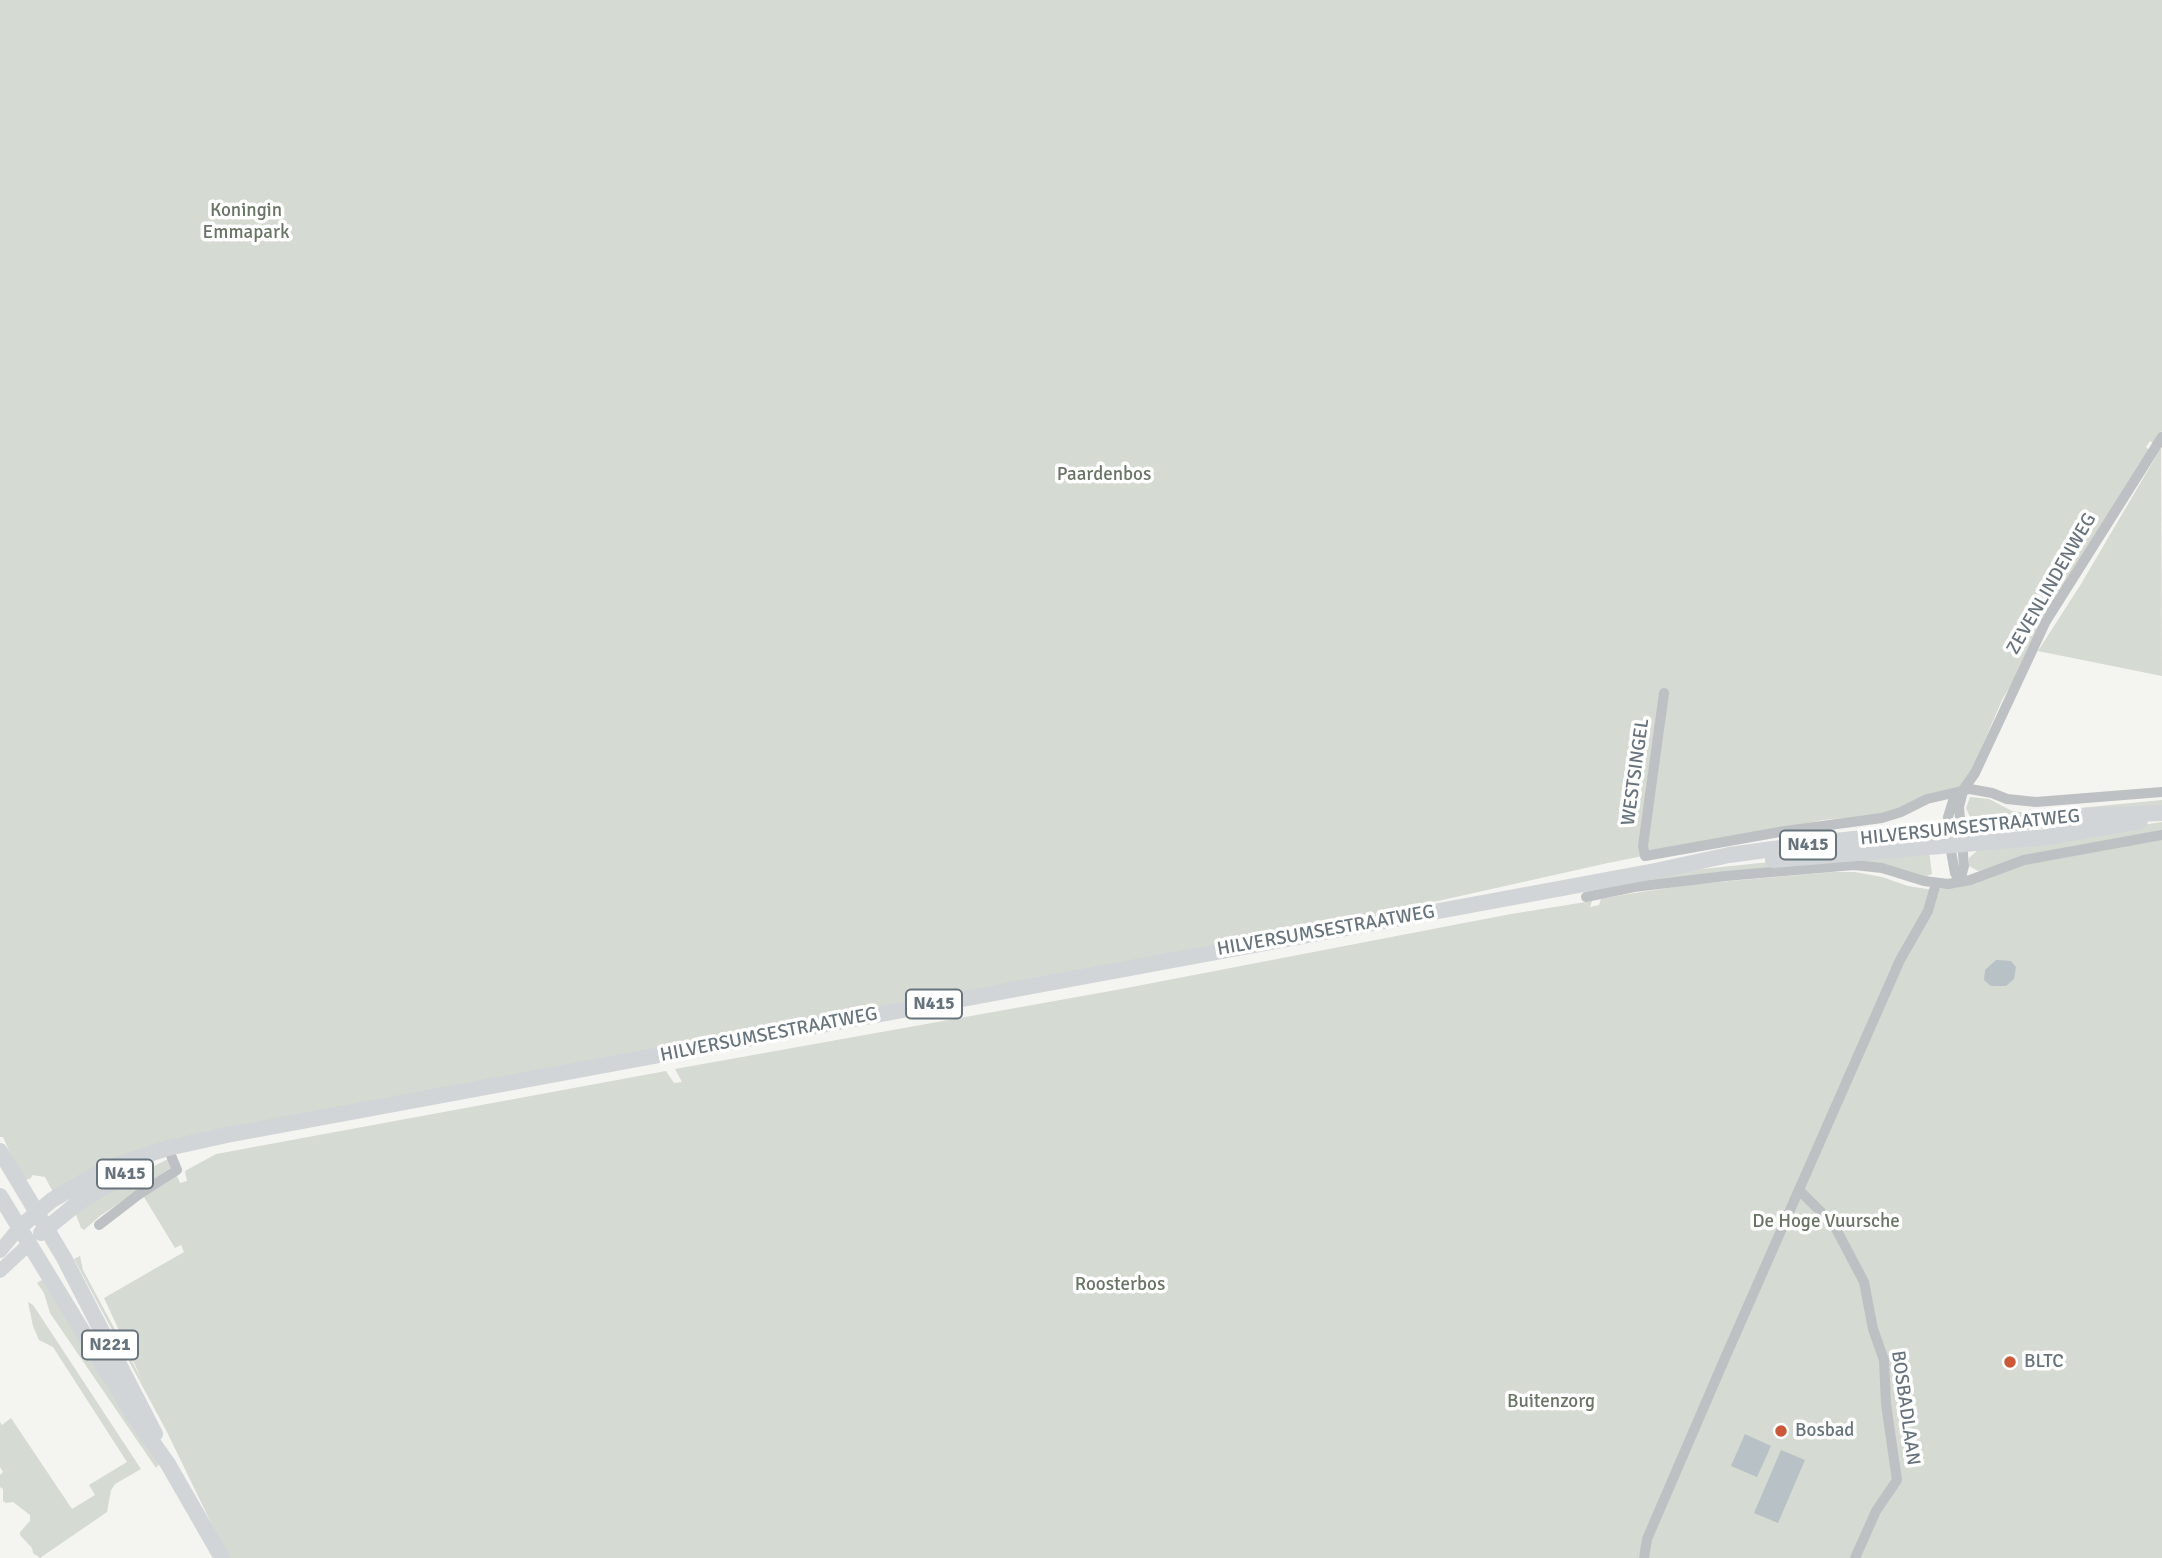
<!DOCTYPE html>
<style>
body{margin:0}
canvas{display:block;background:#f4f4f0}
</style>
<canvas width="2162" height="1558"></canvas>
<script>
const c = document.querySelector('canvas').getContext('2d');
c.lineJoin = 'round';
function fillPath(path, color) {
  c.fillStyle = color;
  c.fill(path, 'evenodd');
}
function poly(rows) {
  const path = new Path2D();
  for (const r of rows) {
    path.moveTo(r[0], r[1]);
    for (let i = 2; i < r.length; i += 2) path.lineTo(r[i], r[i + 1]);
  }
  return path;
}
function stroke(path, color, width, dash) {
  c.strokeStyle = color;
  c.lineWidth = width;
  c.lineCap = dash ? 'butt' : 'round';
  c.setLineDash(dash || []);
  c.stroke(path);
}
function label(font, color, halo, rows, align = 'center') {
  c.font = font + ' Signika,sans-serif';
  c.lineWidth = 7;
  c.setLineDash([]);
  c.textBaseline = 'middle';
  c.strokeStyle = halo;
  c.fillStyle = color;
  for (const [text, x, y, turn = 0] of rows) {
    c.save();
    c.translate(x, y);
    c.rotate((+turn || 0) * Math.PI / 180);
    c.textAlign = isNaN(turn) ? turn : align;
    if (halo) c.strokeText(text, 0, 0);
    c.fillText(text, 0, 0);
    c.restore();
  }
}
fillPath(poly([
 [0,0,2162,0,2162,431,2154,444,2150,441,2146,447,2150,451,2002,700,1971,772,1961,787,1896,811,1881,815,1823,820,1608,863,1281,936,195,1138,53,1192,45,1177,32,1175,31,1178,23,1181,3,1137,0,1137],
 [2161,448,2162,676,2038,651,2081,584],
 [1970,797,1989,799,2012,811,2027,813,2162,800,2162,810,1982,823,1970,817,1966,808],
 [2162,822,2162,831,1978,871,1969,866,1969,858,1979,849],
 [2162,838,2162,1558,228,1558,167,1432,74,1259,80,1256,83,1270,142,1380,104,1298,184,1252,181,1245,175,1248,144,1197,177,1176,180,1183,187,1181,185,1171,216,1154,666,1071,674,1083,682,1082,675,1069,1116,990,1511,914,1592,901,1590,907,1599,905,1601,899,1628,894,1696,884,1833,872,1855,872,1882,877,1908,886,1933,890,1973,882,2012,867],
 [1929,851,1932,874,1927,876,1926,878,1889,867,1601,886,1693,870,1760,863],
 [170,1158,173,1166,100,1216,84,1230,81,1228,75,1212,115,1186],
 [45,1278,159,1464,156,1468,50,1313,44,1293,37,1283],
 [28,1302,33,1305,41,1317,141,1469,115,1484,111,1490,107,1512,40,1558,33,1553,32,1548,20,1535,20,1532,30,1521,30,1515,13,1502,6,1503,3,1501,3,1489,0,1487,0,1475,3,1472,0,1467,0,1422,2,1425,11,1418,72,1509,95,1495,89,1485,127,1462,53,1347,39,1340,33,1326]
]), '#d5dad2');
fillPath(poly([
 [1996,960,2011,961,2016,967,2014,979,2006,986,1991,986,1984,980,1985,970],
 [1745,1434,1771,1446,1757,1477,1731,1466],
 [1781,1450,1805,1460,1778,1523,1754,1513]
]), '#b8c1c5');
stroke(poly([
 [1664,693,1643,846,1645,856,1785,831,1882,818,1901,812,1927,799,1970,789,1992,793,2007,799,2036,802,2162,792],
 [1960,881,1955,873,1950,846,1948,817,1953,801,1963,790,1975,773,2046,621,2162,437],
 [1960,881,1964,866,1959,807,1963,791],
 [1586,897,1634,887,1726,876,1854,865,1882,868,1924,881,1948,884,1970,880,2024,860,2162,835],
 [1800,1191,1834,1225,1864,1282,1873,1329,1884,1360,1886,1404,1897,1480,1876,1511,1855,1558],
 [99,1225,138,1195,177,1170,168,1148],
 [1644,1558,1647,1539,1725,1358,1900,960,1928,911,1936,883]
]), '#bec1c3', 10);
stroke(poly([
 [0,1251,19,1228],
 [0,1271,29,1244]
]), '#d2d5d8', 14);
stroke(poly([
 [1773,860,2048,837,2140,821],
 [0,1151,64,1258,155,1434],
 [0,1196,138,1422,168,1464,222,1558],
 [19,1228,52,1200,93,1176,122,1163,168,1148,227,1135,1655,871,1729,855,1825,842,1962,828,2086,816,2162,813],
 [41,1233,79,1202,144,1164]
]), '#d2d5d8', 16);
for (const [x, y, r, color] of [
 [2010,1362,7,"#cb5839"],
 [1781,1431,7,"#cb5839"]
]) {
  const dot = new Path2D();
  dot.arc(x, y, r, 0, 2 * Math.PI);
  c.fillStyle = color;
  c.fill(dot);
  stroke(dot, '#fff', 2.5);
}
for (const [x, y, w] of [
 [1808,845,56],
 [934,1004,56],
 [125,1174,56],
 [110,1345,56]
]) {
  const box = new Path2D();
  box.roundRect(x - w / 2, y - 14.5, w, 29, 5);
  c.fillStyle = '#fff';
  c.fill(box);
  stroke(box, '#67747d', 2);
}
label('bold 18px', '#67747d', null, [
 ["N415",1808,845],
 ["N415",934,1004],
 ["N415",125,1174],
 ["N221",110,1345]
]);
label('19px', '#687564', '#fff', [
 ["Koningin",246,211],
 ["Emmapark",246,233],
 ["Paardenbos",1104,475],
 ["De Hoge Vuursche",1826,1222],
 ["Roosterbos",1120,1285],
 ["Buitenzorg",1551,1402]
]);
label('19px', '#67747d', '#fff', [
 ["ZEVENLINDENWEG",2052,584,-60],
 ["WESTSINGEL",1636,772,-82],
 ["HILVERSUMSESTRAATWEG",1970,828,-6],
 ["HILVERSUMSESTRAATWEG",1326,931,-10],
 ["HILVERSUMSESTRAATWEG",769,1035,-11],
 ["BOSBADLAAN",1905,1408,82]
]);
label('19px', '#67747d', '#fff', [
 ["BLTC",2024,1362],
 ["Bosbad",1795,1431]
], 'left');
</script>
